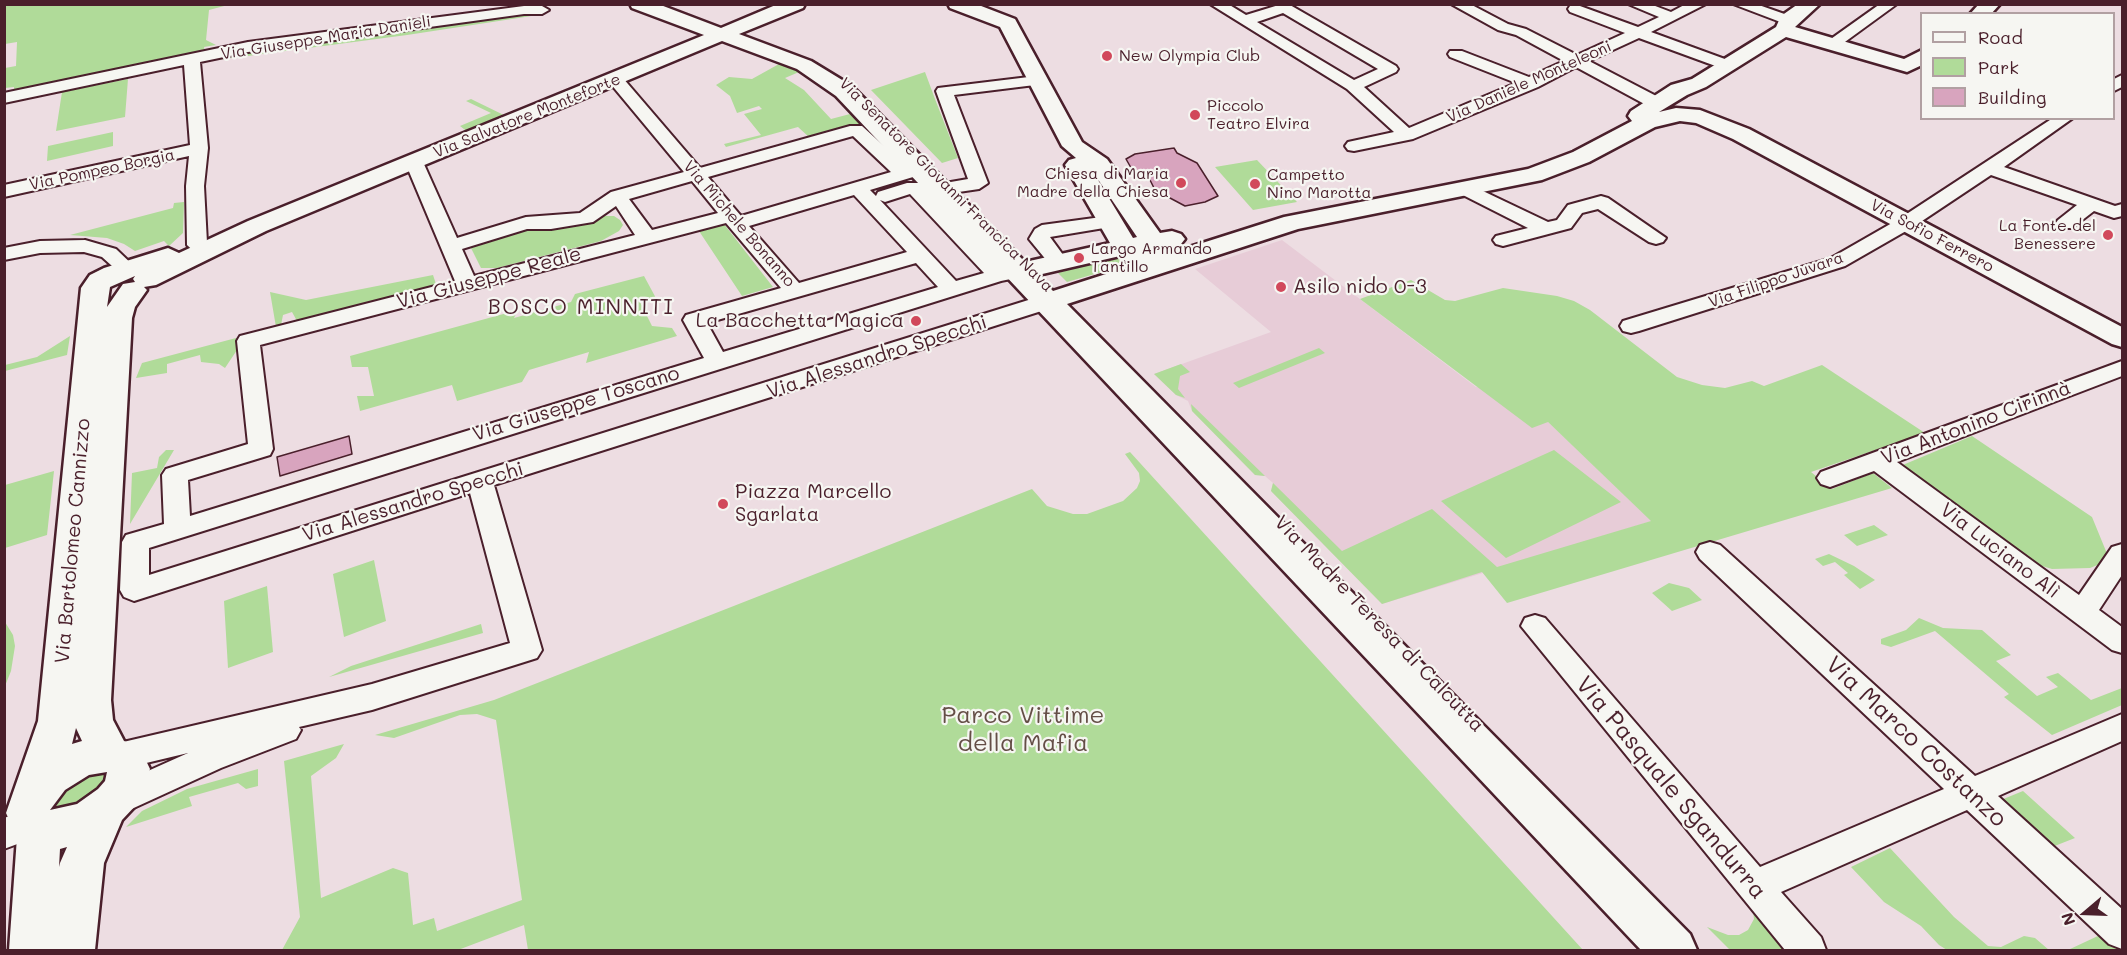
<!DOCTYPE html>
<meta charset="utf-8">
<style>
body{margin:0}
#map{position:relative;width:2127px;height:955px;overflow:hidden;background:#eddde2;font-family:Mali,sans-serif}
canvas{display:block}
.frame{position:absolute;inset:0;border:6px solid #4a1f2b;pointer-events:none}
.legend{position:absolute;left:1920px;top:12px;width:195px;height:108px;box-sizing:border-box;background:#f6f6f2;border:2px solid #b1a0a2;margin:0;padding:8px 10px;list-style:none;font-size:18px;color:#4a1f2b}
.legend li{display:flex;align-items:center;gap:12px;height:30px}
.legend b{width:30px;border:2px solid #b1a0a2}
.north{position:absolute;left:2055px;top:883px;width:60px;height:60px;-webkit-text-stroke:4px #f6f6f2;paint-order:stroke;rotate:251deg;font-size:16px;font-weight:700;line-height:24px;text-align:center;color:#4a1f2b}
.north::after{content:'';display:block;margin:auto;width:21px;height:27px;background:#4a1f2b;clip-path:polygon(50% 0,100% 100%,50% 72%,0 100%)}
</style>
<div id="map">
<canvas width="2127" height="955"></canvas>
<div class="frame"></div>
<ul class="legend">
<li><b style="height:8px;background:#f6f6f2"></b>Road</li>
<li><b style="height:16px;background:#b0db99"></b>Park</li>
<li><b style="height:16px;background:#d8a4be"></b>Building</li>
</ul>
<div class="north">N</div>
</div>
<script>
const c = document.querySelector('canvas').getContext('2d');
c.lineJoin = 'round';
function fillPath(path, color) {
  c.fillStyle = color;
  c.fill(path, 'evenodd');
}
function poly(rows) {
  const path = new Path2D();
  for (const r of rows) {
    path.moveTo(r[0], r[1]);
    for (let i = 2; i < r.length; i += 2) path.lineTo(r[i], r[i + 1]);
  }
  return path;
}
function stroke(path, color, width, dash) {
  c.strokeStyle = color;
  c.lineWidth = width;
  c.lineCap = dash ? 'butt' : 'round';
  c.setLineDash(dash || []);
  c.stroke(path);
}
function label(font, color, halo, rows, align = 'center') {
  c.font = font + ' Mali,sans-serif';
  c.lineWidth = 4.5;
  c.setLineDash([]);
  c.textBaseline = 'middle';
  c.strokeStyle = halo;
  c.fillStyle = color;
  for (const [text, x, y, turn = 0] of rows) {
    c.save();
    c.translate(x, y);
    c.rotate((+turn || 0) * Math.PI / 180);
    c.textAlign = isNaN(turn) ? turn : align;
    if (halo) c.strokeText(text, 0, 0);
    c.fillText(text, 0, 0);
    c.restore();
  }
}
fillPath(poly([
 [1282,240,1476,387,1503,379,1652,521,1382,604,1271,491,1273,483,1265,476,1255,475,1192,411,1188,401,1176,395,1154,374,1271,332,1195,269]
]), '#e7ccd7');
fillPath(poly([
 [207,4,228,5,209,10,206,40,216,45,204,47,205,51,14,91,14,87,5,88,5,68,16,66,17,42,5,44,4,5],
 [531,13,531,16,525,17,407,35,217,60,230,54,326,39,328,42],
 [779,64,799,72,785,78,804,90,831,119,850,114,861,124,810,138,798,127,726,147,724,144,761,135,744,114,762,109,759,106,737,113,730,96,716,85,729,77,752,79],
 [925,72,935,99,958,158,942,163,871,90],
 [128,79,125,117,56,131,62,92],
 [471,99,512,119,469,133,460,126,491,113,466,101],
 [113,132,113,146,47,161,48,146],
 [1257,160,1297,202,1253,210,1215,167],
 [184,202,183,233,169,246,164,241,135,251,124,244,107,238,70,235,173,208,174,203],
 [602,216,614,216,620,220,623,225,619,231,601,241,497,268,481,268,469,244,516,229],
 [724,224,773,287,742,296,699,231],
 [1125,254,1133,263,1067,282,1058,273],
 [433,275,437,287,297,321,292,312,283,315,281,325,276,327,270,292,306,300],
 [644,276,657,300,639,300,652,326,672,328,677,336,586,363,589,352,529,370,522,382,457,401,452,385,360,411,357,396,374,396,368,367,352,367,350,356,518,310,514,318,571,302,575,294],
 [1411,280,1445,300,1455,301,1503,288,1557,296,1574,301,1590,310,1677,377,1702,385,1725,388,1752,381,1764,386,1822,365,1925,433,1811,472,1832,489,1873,473,1892,488,1507,603,1482,572,1382,604,1271,491,1273,483,1342,551,1432,509,1497,567,1651,521,1548,422,1532,428,1360,299],
 [70,336,67,355,5,371,5,365,37,357],
 [236,338,241,344,225,368,219,364,201,362,200,355,167,364,167,373,136,378,142,363],
 [1319,348,1325,353,1239,388,1233,383],
 [1181,364,1190,372,1180,376,1178,389,1185,398,1176,395,1154,374],
 [1191,404,1265,476,1255,475,1192,411],
 [1972,436,2092,517,2108,556,2100,564,2090,568,2052,569,2029,562,1898,467],
 [166,450,174,450,130,524,132,473,157,468,159,457],
 [1554,450,1621,502,1506,558,1441,501],
 [1130,452,1583,950,528,950,524,925,458,950,282,950,300,917,284,761,344,744,336,758,311,776,321,898,393,868,408,873,413,925,434,918,437,931,522,900,496,720,477,714,460,715,394,738,375,735,494,700,1032,489,1047,506,1073,514,1087,514,1123,501,1137,488,1140,481,1139,473,1125,454],
 [54,471,47,535,5,548,5,485],
 [1874,525,1888,535,1857,546,1844,535],
 [1829,554,1854,566,1875,580,1860,589,1844,575,1848,573,1835,562,1823,566,1815,559],
 [374,560,386,621,344,637,333,574],
 [1669,583,1689,588,1702,600,1672,611,1652,593],
 [267,586,273,652,228,668,224,601],
 [1919,618,1943,628,1982,630,2011,655,1996,661,2037,696,2058,687,2046,677,2058,673,2091,700,2122,688,2122,705,2052,735,2004,697,2009,694,1935,631,1891,647,1881,644,1881,639,1906,630],
 [5,622,13,635,15,646,11,671,5,686],
 [481,624,483,633,329,677,351,666],
 [258,769,258,786,246,789,238,783,189,797,192,806,126,827,142,811,187,789],
 [99,770,107,778,92,801,56,809,52,804,59,787],
 [2023,791,2075,838,2047,849,1996,802],
 [1890,848,1954,917,1988,946,2001,947,2024,936,2035,938,2049,950,1947,950,1939,945,1921,926,1884,902,1851,867],
 [1752,904,1791,950,1730,950,1707,927,1728,935,1739,935,1748,930,1754,919],
 [2106,934,2122,950,2068,950,2100,935]
]), '#b0db99');
const building = poly([
 [1174,148,1177,153,1197,163,1218,196,1205,202,1185,206,1155,190,1146,172,1134,173,1126,159,1135,154,1174,148],
 [349,436,352,454,280,476,277,457,349,436]
]);
fillPath(building, '#d8a4be');
stroke(building, '#4a1f2b', 1.5);
const street = poly([
 [1210,4,1228,4,1246,15,1282,4,1290,5,1396,66,1398,69,1396,72,1364,87,1409,128,1516,83,1450,57,1448,54,1450,51,1462,51,1529,77,1564,61,1516,35,1498,30,1451,4,1470,4,1508,24,1526,29,1577,55,1625,33,1570,12,1568,9,1570,6,1580,6,1638,27,1659,17,1628,4,1650,4,1671,12,1686,4,1706,4,1651,32,1733,62,1735,65,1733,68,1721,68,1639,38,1589,61,1662,99,1664,103,1662,107,1650,107,1576,67,1538,87,1413,139,1354,151,1348,150,1345,146,1348,142,1394,132,1347,89,1210,4],
 [1283,13,1378,69,1354,80,1257,22,1283,13],
 [1733,4,1756,4,1793,17,1795,20,1788,24,1783,23,1733,4],
 [1880,4,1897,4,1838,47,1828,47,1825,44,1828,41,1880,4],
 [524,6,542,6,549,10,542,14,524,14,248,52,200,62,208,148,204,186,207,243,216,252,213,256,199,256,187,245,186,186,189,156,4,197,4,185,190,145,184,65,4,103,4,93,248,42,524,6],
 [616,75,622,77,700,168,850,126,862,126,907,167,917,165,926,170,923,174,870,190,876,196,878,192,907,183,921,183,1003,268,1018,266,1025,268,1028,272,1025,276,1001,281,149,548,149,575,1038,297,1054,297,1057,302,1054,307,494,485,542,650,537,658,372,710,299,727,301,730,296,739,221,768,125,812,113,817,101,812,96,802,101,792,188,753,117,770,106,766,101,756,106,746,372,684,510,643,470,493,134,601,124,597,120,590,122,542,126,535,164,524,162,475,166,469,248,444,237,341,240,336,455,281,405,162,408,158,420,158,423,162,457,238,526,217,580,213,611,192,684,172,610,83,608,80,616,75],
 [853,136,891,172,741,216,708,177,853,136],
 [692,181,718,213,652,230,629,199,692,181],
 [910,194,984,273,956,281,880,200,885,202,910,194],
 [854,195,907,252,799,283,749,226,854,195],
 [616,206,635,235,474,276,462,249,527,229,551,229,593,222,616,206],
 [726,223,781,288,686,315,683,320,704,358,190,516,188,480,270,455,273,449,260,345,726,223],
 [916,263,938,287,723,352,707,323,916,263],
 [2122,75,2122,87,2114,91,2114,79,2122,75],
 [1037,76,1043,78,1045,81,1043,84,954,95,988,183,979,189,952,193,945,191,943,187,945,183,968,179,936,91,938,88,1037,76],
 [2053,118,2073,118,2004,167,2115,206,2122,204,2122,216,2114,218,2094,211,2072,228,2058,228,2055,224,2058,220,2077,205,1991,175,1913,227,1845,266,1639,331,1631,333,1623,331,1620,326,1623,321,1831,258,1899,219,2053,118],
 [1464,182,1548,222,1557,220,1568,205,1601,196,1608,198,1666,238,1663,242,1656,244,1649,242,1598,209,1582,213,1571,228,1503,246,1496,244,1493,240,1496,236,1528,228,1457,192,1455,188,1464,182],
 [1109,216,1116,218,1119,222,1116,226,1050,237,1069,263,1066,267,1052,267,1029,239,1035,229,1042,225,1109,216],
 [85,240,116,249,138,270,135,274,121,274,102,257,84,252,40,253,4,260,4,248,40,241,85,240],
 [2122,361,2122,376,1897,462,2079,595,2112,547,2122,544,2122,575,2099,610,2122,627,2122,653,2112,650,1874,471,1830,487,1821,484,1817,478,1821,472,2122,361],
 [1710,542,1720,545,1975,776,2122,714,2122,741,1998,796,2122,909,2122,949,2109,944,1967,810,1781,892,1821,937,1826,950,1785,950,1521,626,1525,618,1535,615,1545,618,1760,867,1944,789,1700,559,1696,552,1700,545,1710,542],
 [32,808,44,812,49,823,44,834,4,849,4,818,32,808]
]);
const secondary = poly([
 [630,4,658,4,721,28,778,4,805,4,803,8,739,34,811,61,852,86,1025,262,1110,243,1065,165,1069,160,1076,158,1062,146,1000,27,950,8,948,4,976,4,1015,19,1082,142,1107,159,1160,233,1172,231,1181,234,1185,239,1181,244,1170,247,1174,252,1284,217,1528,169,1573,152,1632,121,1628,116,1631,111,1671,85,1692,79,1776,27,1781,16,1798,4,1820,4,1795,27,1904,59,1922,50,1922,65,1907,72,1786,37,1706,87,1687,95,1659,112,1676,108,1700,110,1749,129,2122,327,2122,347,2112,344,1733,139,1696,123,1680,121,1655,127,1589,162,1542,180,1298,229,1067,304,1690,934,1697,950,1641,950,836,96,797,69,722,41,266,231,156,285,144,287,147,290,135,307,132,318,111,700,113,720,124,741,140,748,150,769,138,803,122,820,104,863,95,950,9,950,17,837,6,813,38,721,81,288,90,275,104,268,168,248,179,253,248,221,704,35,632,8,630,4],
 [1095,175,1137,237,1133,238,1095,175],
 [1120,256,1131,266,1053,291,1038,275,1120,256],
 [135,276,133,279,135,282,123,284,107,307,110,287,135,276],
 [76,728,82,741,72,744,76,728],
 [107,772,105,781,98,789,77,804,50,810,65,790,89,775,107,772],
 [67,847,60,863,59,867,60,849,67,847],
 [1979,4,2000,4,1991,14,1970,14,1979,4]
]);
stroke(street, '#4a1f2b', 4);
stroke(secondary, '#4a1f2b', 5);
fillPath(street, '#f6f6f2');
fillPath(secondary, '#f6f6f2');
for (const [x, y, r, color] of [
 [1107,56,6,"#d1495b"],
 [1195,115,6,"#d1495b"],
 [1181,183,6,"#d1495b"],
 [1255,184,6,"#d1495b"],
 [2108,235,6,"#d1495b"],
 [1079,258,6,"#d1495b"],
 [1281,287,6,"#d1495b"],
 [916,321,6,"#d1495b"],
 [723,504,6,"#d1495b"]
]) {
  const dot = new Path2D();
  dot.arc(x, y, r, 0, 2 * Math.PI);
  c.fillStyle = color;
  c.fill(dot);
  stroke(dot, '#f6f6f2', 2);
}
label('16px', '#4a1f2b', '#f6f6f2', [
 ["Via Giuseppe Maria Danieli",326,38,-9],
 ["Via Daniele Monteleoni",1529,82,-24],
 ["Via Salvatore Monteforte",527,116,-22],
 ["Via Pompeo Borgia",102,170,-12],
 ["Via Senatore Giovanni Francica Nava",946,185,45],
 ["Via Michele Bonanno",739,224,49],
 ["Via Sofio Ferrero",1932,236,28],
 ["Via Filippo Juvara",1776,280,-19]
]);
label('16px', '#4a1f2b', '#f6f6f2', [
 ["New Olympia Club",1119,56],
 ["Piccolo",1207,106],
 ["Teatro Elvira",1207,124],
 ["Chiesa di Maria",1169,174,"right"],
 ["Madre della Chiesa",1169,192,"right"],
 ["Campetto",1267,175],
 ["Nino Marotta",1267,193],
 ["La Fonte del",2096,226,"right"],
 ["Benessere",2096,244,"right"],
 ["Largo Armando",1091,249],
 ["Tantillo",1091,267]
], 'left');
label('20px', '#4a1f2b', '#f6f6f2', [
 ["Via Giuseppe Reale",489,278,-15],
 ["Via Alessandro Specchi",877,357,-18],
 ["Via Giuseppe Toscano",576,404,-17],
 ["Via Antonino Cirinnà",1976,423,-21],
 ["Via Alessandro Specchi",413,502,-17],
 ["Via Bartolomeo Cannizzo",73,541,-85],
 ["Via Luciano Alì",2000,551,37],
 ["Via Madre Teresa di Calcutta",1379,624,46]
]);
label('20px', '#4a1f2b', '#f6f6f2', [
 ["Asilo nido 0-3",1293,287],
 ["La Bacchetta Magica",904,321,"right"],
 ["Piazza Marcello",735,492],
 ["Sgarlata",735,515]
], 'left');
c.letterSpacing = '1.5px';
label('21px', '#4a1f2b', '#f6f6f2', [
 ["BOSCO MINNITI",581,308]
]);
c.letterSpacing = '0px';
label('24px', '#644e46', '#f6f6f2', [
 ["Parco Vittime",1023,716],
 ["della Mafia",1023,744]
]);
label('24px', '#4a1f2b', '#f6f6f2', [
 ["Via Marco Costanzo",1916,742,43],
 ["Via Pasquale Sgandurra",1671,788,50]
]);
</script>
